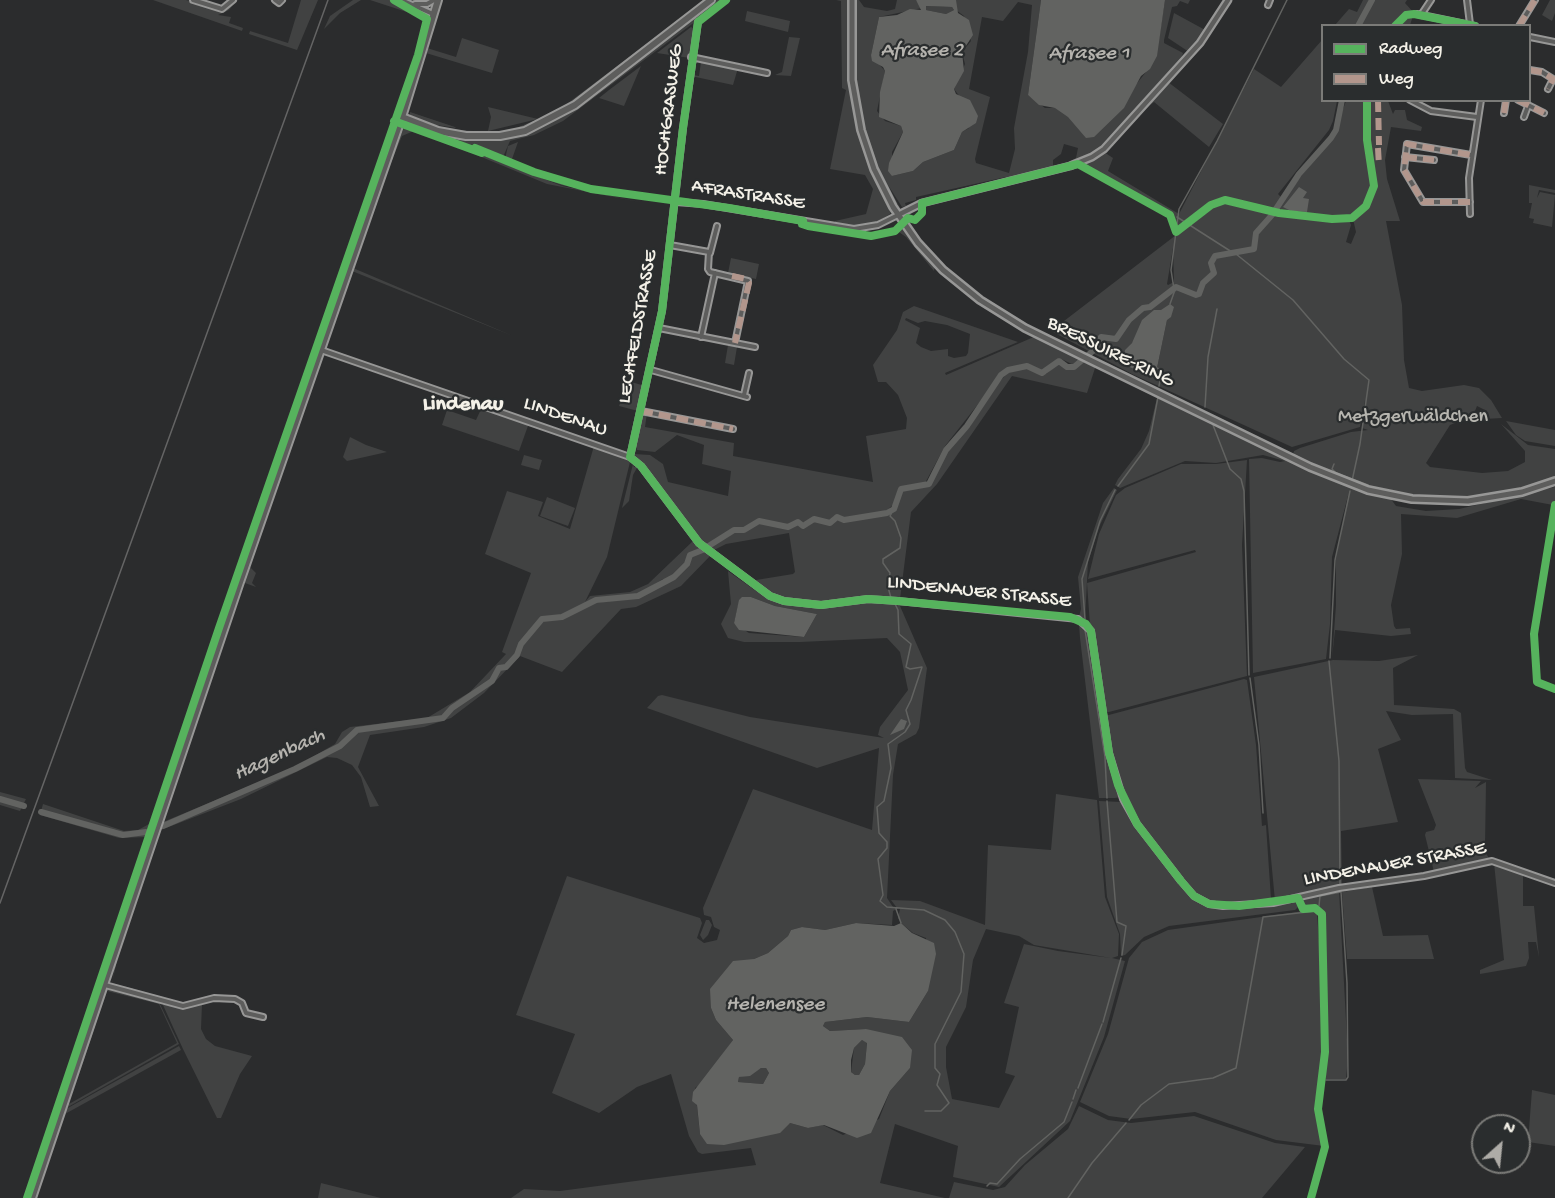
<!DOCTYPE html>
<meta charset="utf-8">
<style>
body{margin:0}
#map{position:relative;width:1555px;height:1198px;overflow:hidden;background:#2b2c2d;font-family:"Gochi Hand",sans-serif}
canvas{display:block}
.legend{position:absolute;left:1321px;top:24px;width:210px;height:78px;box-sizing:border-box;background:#2a2d2e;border:2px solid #7b7b78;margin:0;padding:8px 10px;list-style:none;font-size:18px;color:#f4f1e8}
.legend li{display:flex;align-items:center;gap:12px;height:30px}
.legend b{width:30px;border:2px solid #7b7b78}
.north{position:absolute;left:1471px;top:1114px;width:60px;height:60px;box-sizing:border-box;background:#2a2d2e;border:2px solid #7b7b78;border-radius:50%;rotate:27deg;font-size:16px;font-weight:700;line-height:24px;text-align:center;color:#f4f1e8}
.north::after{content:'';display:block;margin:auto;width:21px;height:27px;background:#aeaca7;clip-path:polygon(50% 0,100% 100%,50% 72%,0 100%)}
</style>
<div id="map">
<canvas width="1555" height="1198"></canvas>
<ul class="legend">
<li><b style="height:8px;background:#56b35d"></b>Radweg</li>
<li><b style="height:8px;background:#b2968c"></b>Weg</li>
</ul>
<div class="north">N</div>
</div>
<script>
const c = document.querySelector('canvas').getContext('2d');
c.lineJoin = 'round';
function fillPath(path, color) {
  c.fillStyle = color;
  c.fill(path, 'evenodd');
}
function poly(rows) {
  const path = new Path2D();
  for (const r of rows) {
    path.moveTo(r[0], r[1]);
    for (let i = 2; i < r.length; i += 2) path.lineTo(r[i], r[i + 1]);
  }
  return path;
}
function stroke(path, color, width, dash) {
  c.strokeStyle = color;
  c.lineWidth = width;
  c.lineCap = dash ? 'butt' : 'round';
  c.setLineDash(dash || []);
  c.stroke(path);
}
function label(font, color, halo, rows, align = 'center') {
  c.font = font + ' "Gochi Hand",sans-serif';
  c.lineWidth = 4.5;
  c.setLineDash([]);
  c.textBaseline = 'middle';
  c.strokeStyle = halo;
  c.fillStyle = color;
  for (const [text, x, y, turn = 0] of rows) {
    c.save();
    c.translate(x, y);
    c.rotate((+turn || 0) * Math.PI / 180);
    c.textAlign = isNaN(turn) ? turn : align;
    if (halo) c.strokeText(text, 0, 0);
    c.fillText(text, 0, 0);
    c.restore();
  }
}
fillPath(poly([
 [153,0,186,0,221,11,237,0,229,10,218,15,231,17,229,23,243,28,242,31],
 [301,0,318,0,297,50,249,34,250,31,288,43],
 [353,0,361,0,340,13,324,29,330,16],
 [370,0,391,0,424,18,425,23,416,58,424,21,416,15],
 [716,0,724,0,563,121,534,135,510,141,503,157,472,144,471,147,482,153,471,150,475,152,562,186,645,203,547,184,416,130,402,136,378,194,353,268,513,336,352,271,326,345,328,349,352,357,325,349,324,346,378,188,404,128,416,128,454,144,417,127,408,126,417,126,463,140,508,137,533,130,581,104],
 [836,0,850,0,849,59,854,110,861,143,875,178,891,210,890,214,874,224,853,227,834,225,835,221,866,214,873,189,865,175,830,169,846,90,842,88,841,1],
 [854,0,859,0,864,7,887,11,895,9,897,0,916,0,922,8,879,17,871,55,885,71,877,111,885,121,901,126,903,132,892,152,892,176,913,171,923,162,954,150,962,132,969,128,960,97,954,89,965,64,962,52,971,41,964,16,956,10,956,0,1041,0,1028,95,1045,108,1055,108,1134,87,1146,72,1153,43,1159,38,1165,0,1190,0,1188,4,1180,1,1177,6,1172,7,1164,40,1164,43,1183,53,1182,56,1102,147,1091,155,1057,168,1076,158,1078,148,1064,144,1061,154,1053,160,1053,168,1007,180,1006,177,916,197,916,200,905,203,906,206,902,207,888,185,900,208,894,203,877,169,860,116,854,76],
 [1018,2,1032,5,1028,52,1014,128,1015,149,1009,173,976,163,975,159,990,97,969,89,982,17,1003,21],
 [1363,0,1407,0,1405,3,1414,13,1410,25,1335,25,1349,9,1357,12],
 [1550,0,1555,0,1555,13,1552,21,1542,15],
 [697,6,698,8,577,101,528,127,495,134,467,134,454,130,493,132,511,130,556,112],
 [926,6,952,7,954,10,946,14,926,10],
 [747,11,790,21,788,32,745,21],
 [1174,13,1207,31,1189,52,1168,38],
 [691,27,696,30,690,58,657,53],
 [789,37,800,38,791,76,775,75,782,72],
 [462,38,499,50,492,73,426,53,427,48,456,57],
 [1322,40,1322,100,1337,101,1333,121,1329,130,1278,194,1283,199,1333,136,1346,101,1388,101,1393,114,1395,110,1405,110,1407,120,1422,127,1421,131,1391,127,1385,160,1387,179,1400,221,1386,221,1402,305,1404,360,1409,388,1422,391,1464,385,1479,388,1491,400,1502,418,1484,419,1487,411,1477,406,1473,416,1450,425,1426,463,1430,467,1482,473,1508,471,1525,462,1525,451,1501,424,1528,445,1555,449,1555,477,1507,493,1470,499,1414,497,1377,490,1293,455,1294,451,1300,448,1351,432,1368,430,1362,428,1365,400,1360,427,1292,447,1132,374,1051,331,1219,202,1240,203,1279,214,1349,220,1351,225,1346,242,1351,244,1356,232,1353,219,1366,207,1372,194,1357,213,1343,218,1283,213,1223,199,1210,205,1176,231,1173,215,1083,166,1104,152,1113,158,1108,171,1179,214,1254,69,1281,87],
 [1173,248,1174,282,1168,285,1167,284],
 [1167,320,1157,368,1122,360,1132,343],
 [708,61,738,68,733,85,691,76,692,66,694,66,693,75,699,76,701,62,707,63],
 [641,66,624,106,599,98,609,90],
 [1168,82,1223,124,1209,147,1154,102,1138,115],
 [488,107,538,119,488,131,491,117],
 [410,112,455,127,456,128,429,124,410,115],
 [518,142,512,159,525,166,591,187,674,199,673,201,591,188,524,167,505,159,508,146],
 [482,155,568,185,640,200,561,185],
 [1529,185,1555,190,1555,193,1539,190,1537,198,1540,192,1555,195,1552,227,1533,223,1534,219,1529,218,1532,203,1529,203],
 [365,201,209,655,104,970,51,1121,147,837,119,838,40,815,43,804,124,831,138,830,151,823,351,238],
 [367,203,368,204,106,969,214,646],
 [900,225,935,266,934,271,906,237,896,230],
 [731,258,759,264,756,279,728,273],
 [914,306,1018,342,945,373,946,375,1036,336,1082,359,1074,365,1059,358,1041,372,1024,365,1005,370,945,446,924,485,899,487,894,504,886,511,844,518,834,516,830,521,815,517,805,523,795,521,788,525,761,520,757,520,756,523,781,524,789,528,796,524,806,527,816,520,830,524,838,519,880,515,891,511,892,514,902,490,929,485,949,447,970,427,988,395,1009,371,1027,368,1046,374,1059,363,1067,368,1074,368,1086,360,1096,365,1087,393,1012,376,937,484,911,512,900,599,868,595,866,597,812,603,770,595,750,581,793,574,795,572,789,533,726,544,712,551,700,542,634,454,650,455,663,464,668,482,728,496,731,471,702,464,704,445,677,435,655,452,637,450,635,445,642,414,647,413,645,427,734,443,733,456,873,482,866,436,906,429,907,418,898,395,886,382,878,382,873,365,897,330,903,312],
 [906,318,918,323,925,321,947,325,970,334,968,353,966,356,954,358,948,356,948,349,931,351,921,347,916,343,920,328,905,320],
 [728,345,737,347,734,365,725,363],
 [323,353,249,566,256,573,252,583,256,587,245,583,244,580],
 [628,381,645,386,641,389,638,411,619,406],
 [1158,394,1286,459,1289,457,1388,495,1396,506,1426,511,1459,509,1555,487,1555,503,1553,505,1521,499,1457,518,1401,514,1402,554,1391,605,1394,626,1396,629,1410,628,1411,634,1391,636,1335,630,1332,658,1336,605,1336,559,1349,492,1332,557,1330,624,1326,659,1253,673,1249,459,1262,458,1280,462,1285,461,1263,455,1216,463,1185,461,1120,488,1115,485,1118,479,1141,449,1149,431],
 [482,407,529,423,519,451,442,425,447,410,476,420],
 [1506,421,1555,430,1555,446,1525,441,1516,435],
 [350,437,366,445,387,452,347,461,343,457],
 [594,446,628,457,630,462,607,557,585,602,590,596,630,592,648,584,694,540,711,555,681,586,636,607,621,609,562,672,520,656,484,693,451,718,424,727,370,735,358,767,379,806,370,807,361,777,352,765,337,758,327,757,241,799,161,830,118,956,112,983,184,1003,217,994,216,996,183,1004,112,985,116,958,242,586,163,822,295,767,335,744,342,732,350,727,427,718,470,692,506,654,502,652,531,573,485,554,507,491,543,502,538,516,570,529],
 [663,579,665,581,663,584,639,597,587,604,596,599,639,594],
 [524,455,542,460,539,470,521,465],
 [1247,460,1242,545,1247,676,1105,713,1090,625,1087,583,1196,552,1195,550,1088,579,1099,534,1116,495,1125,488,1181,464,1216,464],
 [633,464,634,467,638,466,633,475,629,501,622,508],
 [1114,488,1117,490,1100,525,1088,561,1085,621,1079,617,1081,609,1078,577,1103,503],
 [547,497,575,508,568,526,540,516],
 [728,571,756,591,784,603,822,606,867,601,896,602,900,606,927,668,919,728,916,734,898,744,893,775,887,898,893,907,897,908,891,900,920,901,985,925,988,845,1051,850,1056,794,1097,800,1105,897,1119,934,1118,956,1112,958,1125,961,1104,1037,1070,1121,999,1187,953,1177,958,1146,895,1124,880,1183,945,1198,511,1198,524,1189,560,1191,756,1165,751,1148,702,1154,698,1152,689,1136,671,1074,637,1087,599,1113,552,1093,575,1034,516,1015,567,876,700,918,702,923,697,938,704,943,717,940,720,930,714,927,711,917,704,915,703,908,753,789,872,830,879,748,817,768,647,708,658,696,662,695,750,717,884,738,878,735,880,727,908,690,900,652,887,638,800,642,744,642,728,638,721,624,731,604],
 [751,597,775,606,817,614,804,637,749,633,734,623,738,606],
 [898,908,900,909,898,918,901,923,913,933,926,938,928,991,909,1022,867,1017,825,1022,823,1026,830,1031,866,1029,910,1068,890,1091,879,1119,843,1135,823,1125,808,1128,790,1123,700,1134,695,1088,703,1082,733,1040,716,1020,711,1008,754,959,768,953,788,936,791,930,802,927,825,930,856,923,892,925,893,911],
 [986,929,1019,936,1034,945,1111,958,1058,951,1024,944,1004,1003,1019,1007,1005,1073,1015,1076,999,1108,952,1099,946,1067,946,1047,966,1007,973,960],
 [1081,623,1090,635,1107,753,1121,797,1115,798,1099,798,1080,638,1079,624],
 [1418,655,1393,668,1394,705,1454,709,1461,713,1465,768,1467,772,1492,780,1455,778,1453,714,1412,715,1386,711,1401,740,1378,749,1398,822,1341,831,1342,886,1275,901,1254,677,1333,660,1379,661],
 [1244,679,1247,680,1256,745,1262,826,1266,825,1271,899,1270,902,1222,904,1200,898,1187,885,1137,819,1125,800,1111,754,1105,716],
 [1418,779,1481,781,1475,788,1486,782,1485,846,1478,844,1457,854,1484,850,1490,860,1434,872,1425,835,1426,832,1434,830,1436,825],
 [0,792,26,799,20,811,0,805],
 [1099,801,1122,802,1149,846,1200,902,1223,907,1273,905,1294,900,1298,907,1295,910,1169,926,1144,937,1125,955,1121,956,1120,934,1107,897],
 [1494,863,1504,865,1523,876,1523,906,1534,906,1539,957,1536,942,1528,942,1529,958,1526,966,1480,974,1480,970,1504,960],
 [1372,887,1383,936,1428,935,1434,959,1347,959,1342,892],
 [1339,890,1348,1058,1346,1079,1326,1079,1326,996,1323,914,1320,909,1302,904,1301,901],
 [1311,910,1317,913,1323,998,1322,1078,1315,1101,1324,1146,1276,1140,1195,1112,1131,1119,1109,1116,1080,1102,1108,1034,1129,958,1142,942,1168,930],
 [706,920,709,920,712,925,708,935,703,940,700,935],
 [110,989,159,1002,179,1044,68,1107,105,991],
 [107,991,159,1004,177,1043,69,1104],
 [165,1003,184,1007,202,1004,201,1029,206,1039,215,1046,252,1056,240,1074,221,1118,217,1118,183,1049,163,1005],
 [862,1040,867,1042,865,1064,859,1075,855,1075,851,1072,854,1048],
 [179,1046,181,1050,65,1114,35,1198,66,1109],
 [761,1068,766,1068,769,1073,763,1084,738,1082,739,1077],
 [1532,1090,1555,1095,1555,1146,1528,1142],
 [1079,1106,1108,1120,1131,1123,1194,1116,1275,1143,1305,1147,1262,1198,949,1198,954,1182,993,1190,1005,1187,1025,1165,1068,1129],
 [321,1183,381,1198,318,1198]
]), '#414242');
fillPath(poly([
 [916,0,956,0,958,13,969,20,973,35,962,52,964,71,954,89,956,94,970,100,978,116,976,123,962,132,954,150,923,162,913,171,892,176,888,171,889,163,903,132,901,126,879,117,880,92,885,71,883,67,872,61,871,55,879,17,897,15,910,9,921,10],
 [926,6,952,7,954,10,946,14,926,10],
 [1041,0,1165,0,1157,56,1150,69,1141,76,1124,108,1094,137,1086,138,1068,117,1055,108,1039,105,1028,95],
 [1299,187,1307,192,1303,198,1309,199,1307,212,1291,211,1283,207],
 [1170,304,1174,307,1171,317,1167,320,1157,368,1152,377,1123,364,1125,350,1132,343,1142,320,1154,310,1161,310],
 [742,597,751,597,775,606,817,614,804,637,739,630,734,623,739,600],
 [901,719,907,721,904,729,890,735],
 [856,923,894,926,901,923,912,933,934,943,936,954,928,991,909,1022,867,1017,825,1022,823,1026,830,1031,866,1029,902,1037,912,1050,910,1068,890,1091,871,1133,857,1138,824,1125,808,1128,790,1123,780,1133,724,1145,707,1144,700,1134,697,1105,692,1101,693,1092,733,1040,716,1020,711,1008,710,989,733,961,754,959,768,953,788,936,791,930,802,927,825,930],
 [862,1040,867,1043,865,1064,859,1075,855,1075,851,1072,851,1060,854,1048],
 [761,1068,766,1068,769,1073,763,1084,738,1082,739,1077,750,1076]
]), '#626361');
stroke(poly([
 [1177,217,1235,254],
 [1236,254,1293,300,1344,359,1369,380,1360,444,1352,481],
 [1174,289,1171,270,1179,209,1217,141,1287,0],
 [1170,304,1176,287],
 [1157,368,1162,371,1159,386],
 [1205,407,1208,357,1217,309],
 [1213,425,1230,469,1241,479,1244,491,1249,675],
 [1334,464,1332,469,1336,473,1368,485],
 [1118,486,1149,444,1158,397],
 [891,598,888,587,890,573,883,563,883,559,900,548,901,538,895,521,890,516,894,509],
 [894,602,898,610,899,634,911,644,906,667,910,669,922,667,911,700,906,710,910,724,905,732,888,744,891,768,884,801,877,807,879,833,887,842,887,848,878,859,883,895,880,901,887,907,924,910,945,920,955,932,964,954,961,992,935,1044,935,1068,940,1074,937,1085,949,1103,941,1111,925,1111],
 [1085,619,1082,579,1100,521,1115,490],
 [1085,630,1105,757,1107,798],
 [1330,658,1335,560,1350,491],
 [1329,661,1339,761,1340,885],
 [1250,678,1259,745,1263,813],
 [1107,801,1117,922,1126,926,1122,955],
 [1319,906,1320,896,1341,892],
 [896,909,901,923],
 [1103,1022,1121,958],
 [1326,1080,1346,1080,1348,1077,1347,983,1341,892],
 [1078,1088,1102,1024],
 [1073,1099,1076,1090],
 [1129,1120,1141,1105,1169,1084,1213,1078,1236,1068,1263,917,1316,911],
 [987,1186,990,1183,997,1184,1020,1159,1064,1122,1072,1102],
 [1068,1198,1092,1163,1126,1123]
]), '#626361', 1.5);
stroke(poly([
 [1358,26,1372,0],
 [707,547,734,530,744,530,759,521,788,527,798,522,803,526,814,519,830,523,837,517,844,520,887,513,894,509,901,489,929,484,946,450,967,426,1001,375,1008,370,1027,366,1042,373,1059,361,1067,367,1074,367,1094,350,1101,337,1116,339,1129,320,1143,308,1150,307,1176,287,1196,295,1199,294,1203,283,1214,273,1211,263,1215,256,1254,249,1256,233,1272,215,1299,174,1331,138,1336,130,1342,100],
 [0,799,24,806],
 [41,812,123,835,146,832],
 [163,826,295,769,340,746,357,730,443,718,452,708,492,681,499,668,506,667,517,655,521,644,542,619,562,617,596,600,638,596,674,577,687,564,690,555,705,549]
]), '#626361', 6);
const minor = poly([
 [193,0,222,9,233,0],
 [275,0,279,3,282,0],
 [401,0,433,14],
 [1467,0,1470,24],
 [415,4,427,4,434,0],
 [1268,5,1270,0],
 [1417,14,1475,26],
 [1421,15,1431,0],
 [1519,26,1535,0],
 [1530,37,1555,42],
 [691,57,767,73],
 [1530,70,1542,72,1553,79,1548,89],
 [1410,100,1431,111,1477,117],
 [1518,100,1544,113],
 [1504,113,1506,100],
 [1524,117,1528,106],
 [1405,157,1434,160],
 [676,202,703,204,854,229,878,225,898,215],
 [1470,202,1423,202,1404,170,1407,144,1471,155],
 [1470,214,1469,178,1481,100],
 [670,245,709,252,708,269,710,272,748,281,735,343],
 [710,253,717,226],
 [659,328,755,347],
 [701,337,715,273],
 [321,350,630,457,641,466,699,543,770,596,784,601,821,605,868,599,898,601,1078,619,1091,631,1109,753,1123,799,1137,824,1181,881,1194,896,1209,904,1223,906,1273,903,1339,888,1424,876,1492,861,1555,883],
 [651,370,747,397],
 [744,395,749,373],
 [641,411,733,429],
 [630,457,662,311,683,128,698,22],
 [105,985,183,1006,214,998,235,999,242,1003,246,1013,263,1017]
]);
const tertiary = poly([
 [898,215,922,203,1070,166,1092,157,1104,149,1200,43,1228,0]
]);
const secondary = poly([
 [852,0,852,80,861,130,874,169,893,207,918,243,943,270,980,300,1025,328,1090,360,1310,467,1368,490,1412,499,1468,501,1522,492,1555,481]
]);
const primary = poly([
 [402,117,438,131,466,136,500,136,525,131,575,105,711,0],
 [32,1198,240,582,402,117,438,0]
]);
stroke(minor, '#979796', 8);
stroke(tertiary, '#979796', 9);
stroke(secondary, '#979796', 10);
stroke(primary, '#979796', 10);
stroke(minor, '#5d5d5c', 4);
stroke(tertiary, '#5d5d5c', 4.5);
stroke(secondary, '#5d5d5c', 5);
stroke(primary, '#5d5d5c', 6);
stroke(poly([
 [0,903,328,0]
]), '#646464', 1.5);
stroke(poly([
 [1519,26,1535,0],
 [1530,70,1542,72,1553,79,1548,89],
 [1378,100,1379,145],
 [1518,100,1544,113],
 [1504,113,1506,100],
 [1378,148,1379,166],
 [1405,157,1434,160],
 [1470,202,1423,202,1404,170,1407,144,1471,155],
 [732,276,746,279,749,283,735,343],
 [641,411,733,429]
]), '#b2968c', 6, [12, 6]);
stroke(poly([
 [726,0,698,22,683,128,662,311,630,457,641,466,699,543,770,596,784,601,821,605,868,599,898,601,1070,617,1086,624,1091,631,1109,753,1118,785,1137,824,1181,881,1194,896,1209,904,1239,906,1298,898,1303,909,1315,908,1322,914,1325,1052,1318,1109,1325,1147,1311,1198],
 [1395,26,1406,15,1414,14,1475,26],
 [394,121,482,153],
 [475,148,534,172,591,189,729,208,803,221,802,224,808,226,871,236,895,231,908,218,915,220,922,213,922,203,1078,164,1170,215,1176,232,1211,205,1225,200,1279,213,1332,219,1352,218,1366,206,1374,186,1367,140,1367,100],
 [1555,505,1534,634,1537,682,1555,689],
 [27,1198,219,628,418,55,427,19,394,0]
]), '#56b35d', 8);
label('20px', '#f4f1e8', '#2a2d2e', [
 ["HOCHGRASWEG",670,110,-83],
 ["AFRASTRASSE",748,196,9],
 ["LECHFELDSTRASSE",639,327,-80],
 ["BRESSUIRE-RING",1110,353,26],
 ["LINDENAU",565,418,19],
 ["LINDENAUER STRASSE",979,593,6],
 ["LINDENAUER STRASSE",1395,865,-10]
]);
label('20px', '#b6b5af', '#2a2d2e', [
 ["Metzgerwäldchen",1413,418]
]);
label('italic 21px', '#b5b3ae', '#2a2d2e', [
 ["Afrasee 2",922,52],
 ["Afrasee 1",1089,55],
 ["Hagenbach",280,756,-25],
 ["Helenensee",775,1006]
]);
label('bold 22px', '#f4f1e8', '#2a2d2e', [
 ["Lindenau",463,406]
]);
</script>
